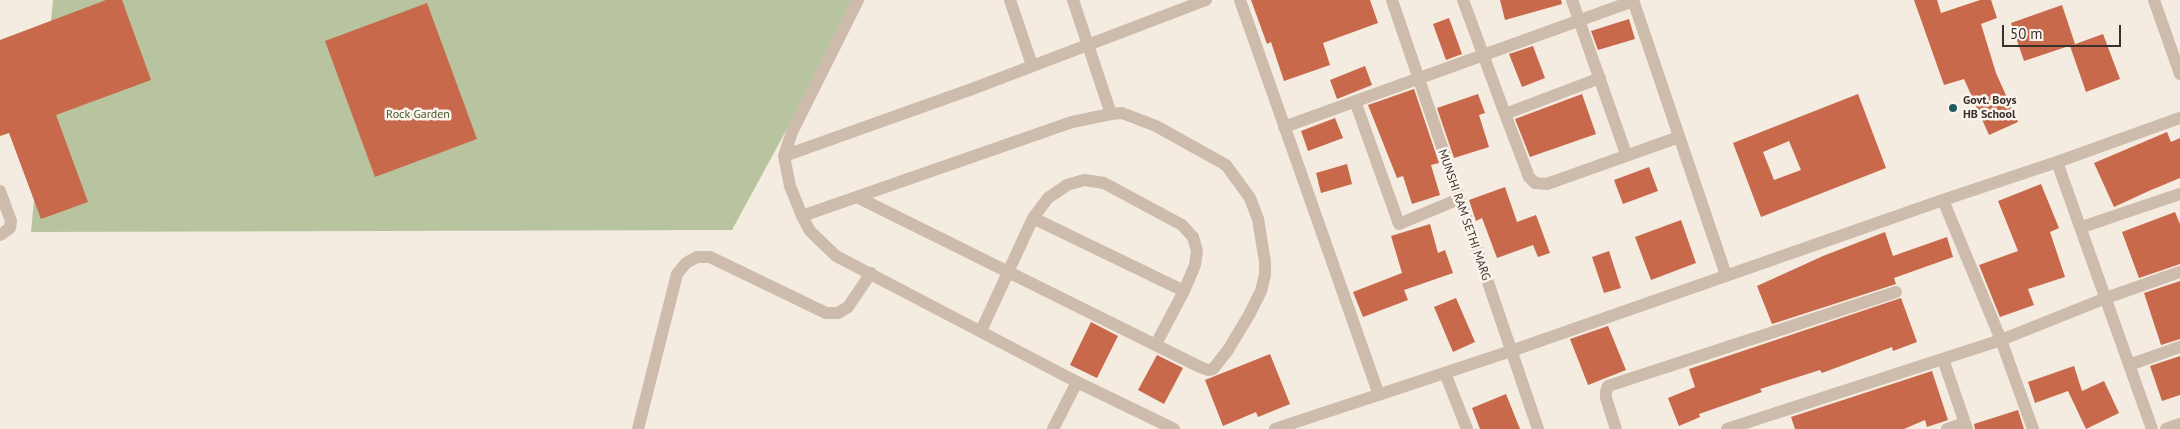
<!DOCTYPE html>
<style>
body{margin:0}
#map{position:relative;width:2180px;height:429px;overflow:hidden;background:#f4ebe1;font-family:"PT Sans",sans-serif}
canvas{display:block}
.scale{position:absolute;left:2002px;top:25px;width:119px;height:22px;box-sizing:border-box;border:2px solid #3b302b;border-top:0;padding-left:6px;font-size:15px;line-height:18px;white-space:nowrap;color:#3b302b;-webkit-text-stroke:4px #fbf5ee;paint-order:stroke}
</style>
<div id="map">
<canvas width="2180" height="429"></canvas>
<div class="scale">50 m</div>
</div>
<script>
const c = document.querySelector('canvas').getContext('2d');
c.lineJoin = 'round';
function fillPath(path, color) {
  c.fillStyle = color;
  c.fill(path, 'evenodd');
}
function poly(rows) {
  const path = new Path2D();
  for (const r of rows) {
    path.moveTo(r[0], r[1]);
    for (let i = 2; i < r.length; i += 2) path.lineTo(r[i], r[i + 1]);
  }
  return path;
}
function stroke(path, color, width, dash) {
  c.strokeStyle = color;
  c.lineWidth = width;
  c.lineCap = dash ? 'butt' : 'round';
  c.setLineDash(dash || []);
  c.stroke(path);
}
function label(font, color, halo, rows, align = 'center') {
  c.font = font + ' "PT Sans",sans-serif';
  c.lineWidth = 5;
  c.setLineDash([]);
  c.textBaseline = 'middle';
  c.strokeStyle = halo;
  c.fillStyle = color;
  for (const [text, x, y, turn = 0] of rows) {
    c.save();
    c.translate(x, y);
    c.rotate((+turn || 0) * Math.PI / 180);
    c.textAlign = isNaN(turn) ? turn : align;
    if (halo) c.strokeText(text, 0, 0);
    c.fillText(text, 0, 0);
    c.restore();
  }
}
fillPath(poly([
 [53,0,857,0,732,230,31,232]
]), '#b8c4a0');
fillPath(poly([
 [106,0,122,0,151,80,56,115,88,202,41,219,9,133,0,136,0,40],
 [1251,0,1370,0,1378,23,1323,43,1330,65,1284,81,1271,42,1267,44],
 [1500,0,1561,0,1562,4,1505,20],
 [1914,0,1937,0,1941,13,1980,0,1991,0,1997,18,1981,24,1996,73,2018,122,1989,135,1964,79,1944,85],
 [427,3,477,139,375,177,325,41],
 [2062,5,2075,44,2024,61,2011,23],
 [1449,18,1462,54,1446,60,1433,24],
 [1629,19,1635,39,1598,50,1591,31],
 [2103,34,2120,79,2086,92,2070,46],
 [1533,46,1545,78,1522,87,1509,54],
 [1365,66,1372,85,1337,99,1330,80],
 [1414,89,1439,163,1431,165,1440,195,1412,204,1403,176,1397,178,1368,105],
 [1478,94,1485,113,1479,115,1489,147,1454,158,1437,108],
 [1582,94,1596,134,1530,157,1515,119],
 [1858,94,1886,168,1761,217,1733,143],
 [1789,141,1801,170,1774,180,1763,152],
 [1335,118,1343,138,1308,151,1301,131],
 [2167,132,2171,142,2180,138,2180,178,2151,190,2114,207,2094,163],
 [1347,164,1352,184,1321,193,1316,173],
 [1649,167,1658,191,1623,204,1614,180],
 [2041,184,2059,228,2050,232,2065,277,2028,289,2034,305,2000,317,1979,265,2018,251,1998,201],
 [1505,187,1517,222,1536,215,1550,253,1538,257,1533,245,1497,258,1482,218,1476,221,1469,200],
 [2175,212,2180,224,2180,264,2139,278,2122,232],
 [1681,220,1696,263,1651,280,1635,237],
 [1430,224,1438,253,1445,250,1453,273,1404,290,1408,300,1363,317,1353,292,1402,273,1391,236],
 [1885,232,1893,256,1947,237,1953,257,1894,278,1896,284,1772,324,1757,286,1823,256],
 [1609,251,1621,288,1604,293,1592,257],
 [2180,281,2180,339,2161,345,2144,293],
 [1456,298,1475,342,1453,352,1434,307],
 [1901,298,1917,342,1893,351,1892,347,1822,373,1820,370,1760,389,1762,392,1699,414,1700,417,1679,426,1668,398,1695,387,1689,369],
 [1091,322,1118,336,1097,378,1070,365],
 [1608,326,1626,370,1588,385,1570,339],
 [1270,354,1290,404,1258,417,1256,412,1223,426,1205,380],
 [1157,355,1183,368,1164,404,1138,390],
 [2180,356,2180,395,2162,401,2150,366],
 [2074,366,2082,391,2104,381,2119,413,2086,429,2068,391,2035,403,2028,382],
 [1932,371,1948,420,1927,427,1925,420,1904,429,1795,429,1791,417],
 [1506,394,1520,429,1480,429,1472,408],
 [2018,410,2024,429,1975,429,1974,424]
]), '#c8694b');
stroke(poly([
 [1010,0,1032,65],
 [1240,0,1379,395],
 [1392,0,1538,429],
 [1463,0,1505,114,1529,177,1535,183,1547,184,1679,137],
 [1572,0,1626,154],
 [1633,0,1726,275],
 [2154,0,2180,74],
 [1355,101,1399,224,1459,199],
 [1505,114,1600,78],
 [1284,127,1633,1],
 [784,156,792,132,858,0],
 [2057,162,2152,429],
 [0,191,11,221,10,228,0,235],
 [857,197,1200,367,1208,370,1213,369,1228,350,1249,315,1261,291,1265,275,1265,262,1258,219,1250,198,1226,165,1156,126,1122,113,1111,114],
 [1943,200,2057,162,2180,118],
 [802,216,1072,122,1111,114,1073,0],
 [1033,218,1184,291],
 [2082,227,2180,194],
 [981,331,1033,218,1048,198,1067,185,1084,180,1104,183,1182,225,1193,237,1197,251,1195,265,1184,291,1156,344],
 [1943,359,1967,429],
 [2129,365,2180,347],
 [1445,373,1467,429],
 [638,429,677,274,686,263,697,257,710,257,826,313,838,313,848,307,871,273],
 [1053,429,1077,382],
 [1174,429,1077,382,836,256,810,231,802,216,790,186,784,156,972,89,1206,0],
 [1275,429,1511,351,1943,200,2001,340,2033,429],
 [1616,429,1606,398,1606,392,1608,386,1896,292],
 [1727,429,2001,340,2106,298,2180,272],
 [1947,429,1965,423],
 [2166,429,2180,424]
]), '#cdbbac', 12);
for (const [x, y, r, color] of [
 [1953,108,5,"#1f5a5e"]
]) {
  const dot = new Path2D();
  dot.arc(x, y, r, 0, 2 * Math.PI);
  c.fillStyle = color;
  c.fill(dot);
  stroke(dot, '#fbf5ee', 2);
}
label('bold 12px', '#3b302b', '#fbf5ee', [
 ["Govt. Boys",1963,101],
 ["HB School",1963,115]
], 'left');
label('12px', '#4a5a2e', '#fbf5ee', [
 ["Rock Garden",418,115]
]);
label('12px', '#3b302b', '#fbf5ee', [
 ["MUNSHI RAM SETHI MARG",1464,215,71]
]);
</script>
